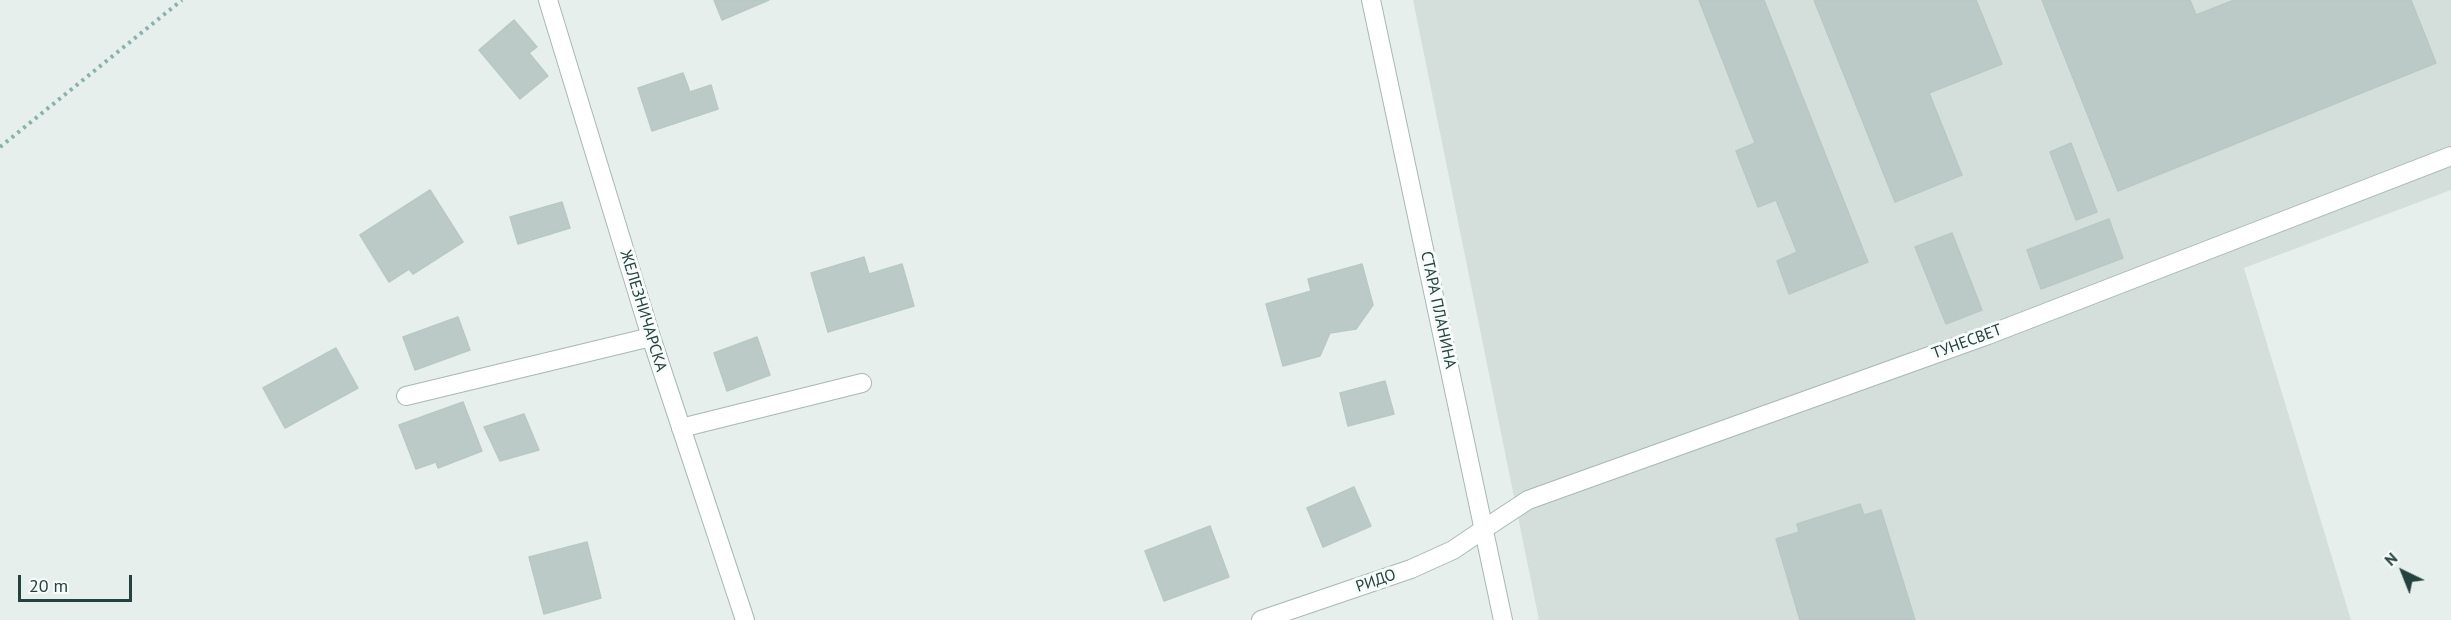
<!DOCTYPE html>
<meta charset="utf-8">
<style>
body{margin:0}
#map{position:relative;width:2451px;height:620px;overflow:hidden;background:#e6efec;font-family:"PT Sans",sans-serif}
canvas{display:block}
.north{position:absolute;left:2373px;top:542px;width:60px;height:60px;-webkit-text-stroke:4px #f7fbf9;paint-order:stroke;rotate:317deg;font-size:16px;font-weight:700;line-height:24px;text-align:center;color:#24423e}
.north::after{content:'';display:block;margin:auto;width:21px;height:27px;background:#24423e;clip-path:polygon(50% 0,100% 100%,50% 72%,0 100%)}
.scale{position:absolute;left:18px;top:575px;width:114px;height:27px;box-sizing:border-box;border:3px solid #24423e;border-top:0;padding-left:8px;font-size:18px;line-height:21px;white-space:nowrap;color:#24423e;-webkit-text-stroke:4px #f7fbf9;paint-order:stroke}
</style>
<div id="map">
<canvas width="2451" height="620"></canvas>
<div class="north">N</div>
<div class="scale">20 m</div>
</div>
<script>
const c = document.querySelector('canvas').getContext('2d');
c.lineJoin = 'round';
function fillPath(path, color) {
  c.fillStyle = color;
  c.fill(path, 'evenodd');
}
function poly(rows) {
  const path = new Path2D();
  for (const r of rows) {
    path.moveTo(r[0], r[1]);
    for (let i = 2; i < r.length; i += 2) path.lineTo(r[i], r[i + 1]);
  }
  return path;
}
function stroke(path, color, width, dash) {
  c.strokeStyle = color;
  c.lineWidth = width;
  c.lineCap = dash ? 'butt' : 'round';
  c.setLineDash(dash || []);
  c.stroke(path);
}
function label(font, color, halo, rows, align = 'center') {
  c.font = font + ' "PT Sans",sans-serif';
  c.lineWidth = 6;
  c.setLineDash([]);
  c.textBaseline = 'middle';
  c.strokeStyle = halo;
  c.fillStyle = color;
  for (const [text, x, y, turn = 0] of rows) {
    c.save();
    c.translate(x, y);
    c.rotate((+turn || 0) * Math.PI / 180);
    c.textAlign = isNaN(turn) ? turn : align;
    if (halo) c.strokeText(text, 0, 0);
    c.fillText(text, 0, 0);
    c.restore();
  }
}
fillPath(poly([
 [1413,0,2451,0,2451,190,2244,268,2351,620,1539,620]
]), '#d4dfdc');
const building = poly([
 [714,0,769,0,722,20,714,0],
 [1699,0,1764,0,1868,262,1789,294,1777,261,1797,252,1776,200,1758,207,1736,151,1755,143,1699,0],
 [1814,0,1976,0,2002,64,1929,93,1962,175,1895,202,1814,0],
 [2042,0,2190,0,2196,15,2234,0,2411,0,2436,63,2118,191,2042,0],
 [514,20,537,47,529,53,548,76,520,99,479,50,514,20],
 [683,73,690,92,711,85,718,109,652,131,638,88,683,73],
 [2071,143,2097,212,2076,220,2050,152,2071,143],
 [430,190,463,242,413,274,409,269,389,282,360,235,430,190],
 [562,202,570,228,518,244,510,217,562,202],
 [2109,219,2123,258,2041,289,2027,250,2109,219],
 [1952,233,1982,310,1946,324,1915,247,1952,233],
 [864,257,869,274,902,264,914,306,828,332,811,273,864,257],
 [1362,264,1373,305,1356,329,1330,333,1320,356,1283,366,1266,304,1311,291,1308,279,1362,264],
 [458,317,470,350,415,370,403,337,458,317],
 [757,337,770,375,727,391,714,353,757,337],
 [336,348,358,388,285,428,263,388,336,348],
 [1385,381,1394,414,1348,426,1340,393,1385,381],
 [463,402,482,451,438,468,436,462,416,469,399,425,463,402],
 [524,414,539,450,500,461,484,427,524,414],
 [1354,487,1371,526,1323,547,1307,508,1354,487],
 [1860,504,1864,515,1881,510,1915,620,1800,620,1776,539,1799,532,1797,524,1860,504],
 [1210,526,1229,577,1164,601,1145,551,1210,526],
 [587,542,601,598,544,614,529,557,587,542]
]);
fillPath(building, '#bbcac6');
stroke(building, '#b8c9c4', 1.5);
const service = poly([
 [406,396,651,337],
 [681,428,862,383],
 [1484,529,1528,500,1988,335,2451,156]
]);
const minor = poly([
 [548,0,651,337,745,620],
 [1261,620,1411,569,1453,550,1484,529]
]);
const tertiary = poly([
 [1371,0,1503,620]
]);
stroke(service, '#a8b8b4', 20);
stroke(minor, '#a8b8b4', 20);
stroke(tertiary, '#a8b8b4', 20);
stroke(poly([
 [0,147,182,0]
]), '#86b3ac', 4, [3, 4.5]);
stroke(service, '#fff', 18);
stroke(minor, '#fff', 18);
stroke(tertiary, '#fff', 18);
label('16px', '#24423e', '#f7fbf9', [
 ["СТАРА ПЛАНИНА",1438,310,78],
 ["ЖЕЛЕЗНИЧАРСКА",643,311,73],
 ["ТУНЕСВЕТ",1967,342,-20],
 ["РИДО",1376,581,-19]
]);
</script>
